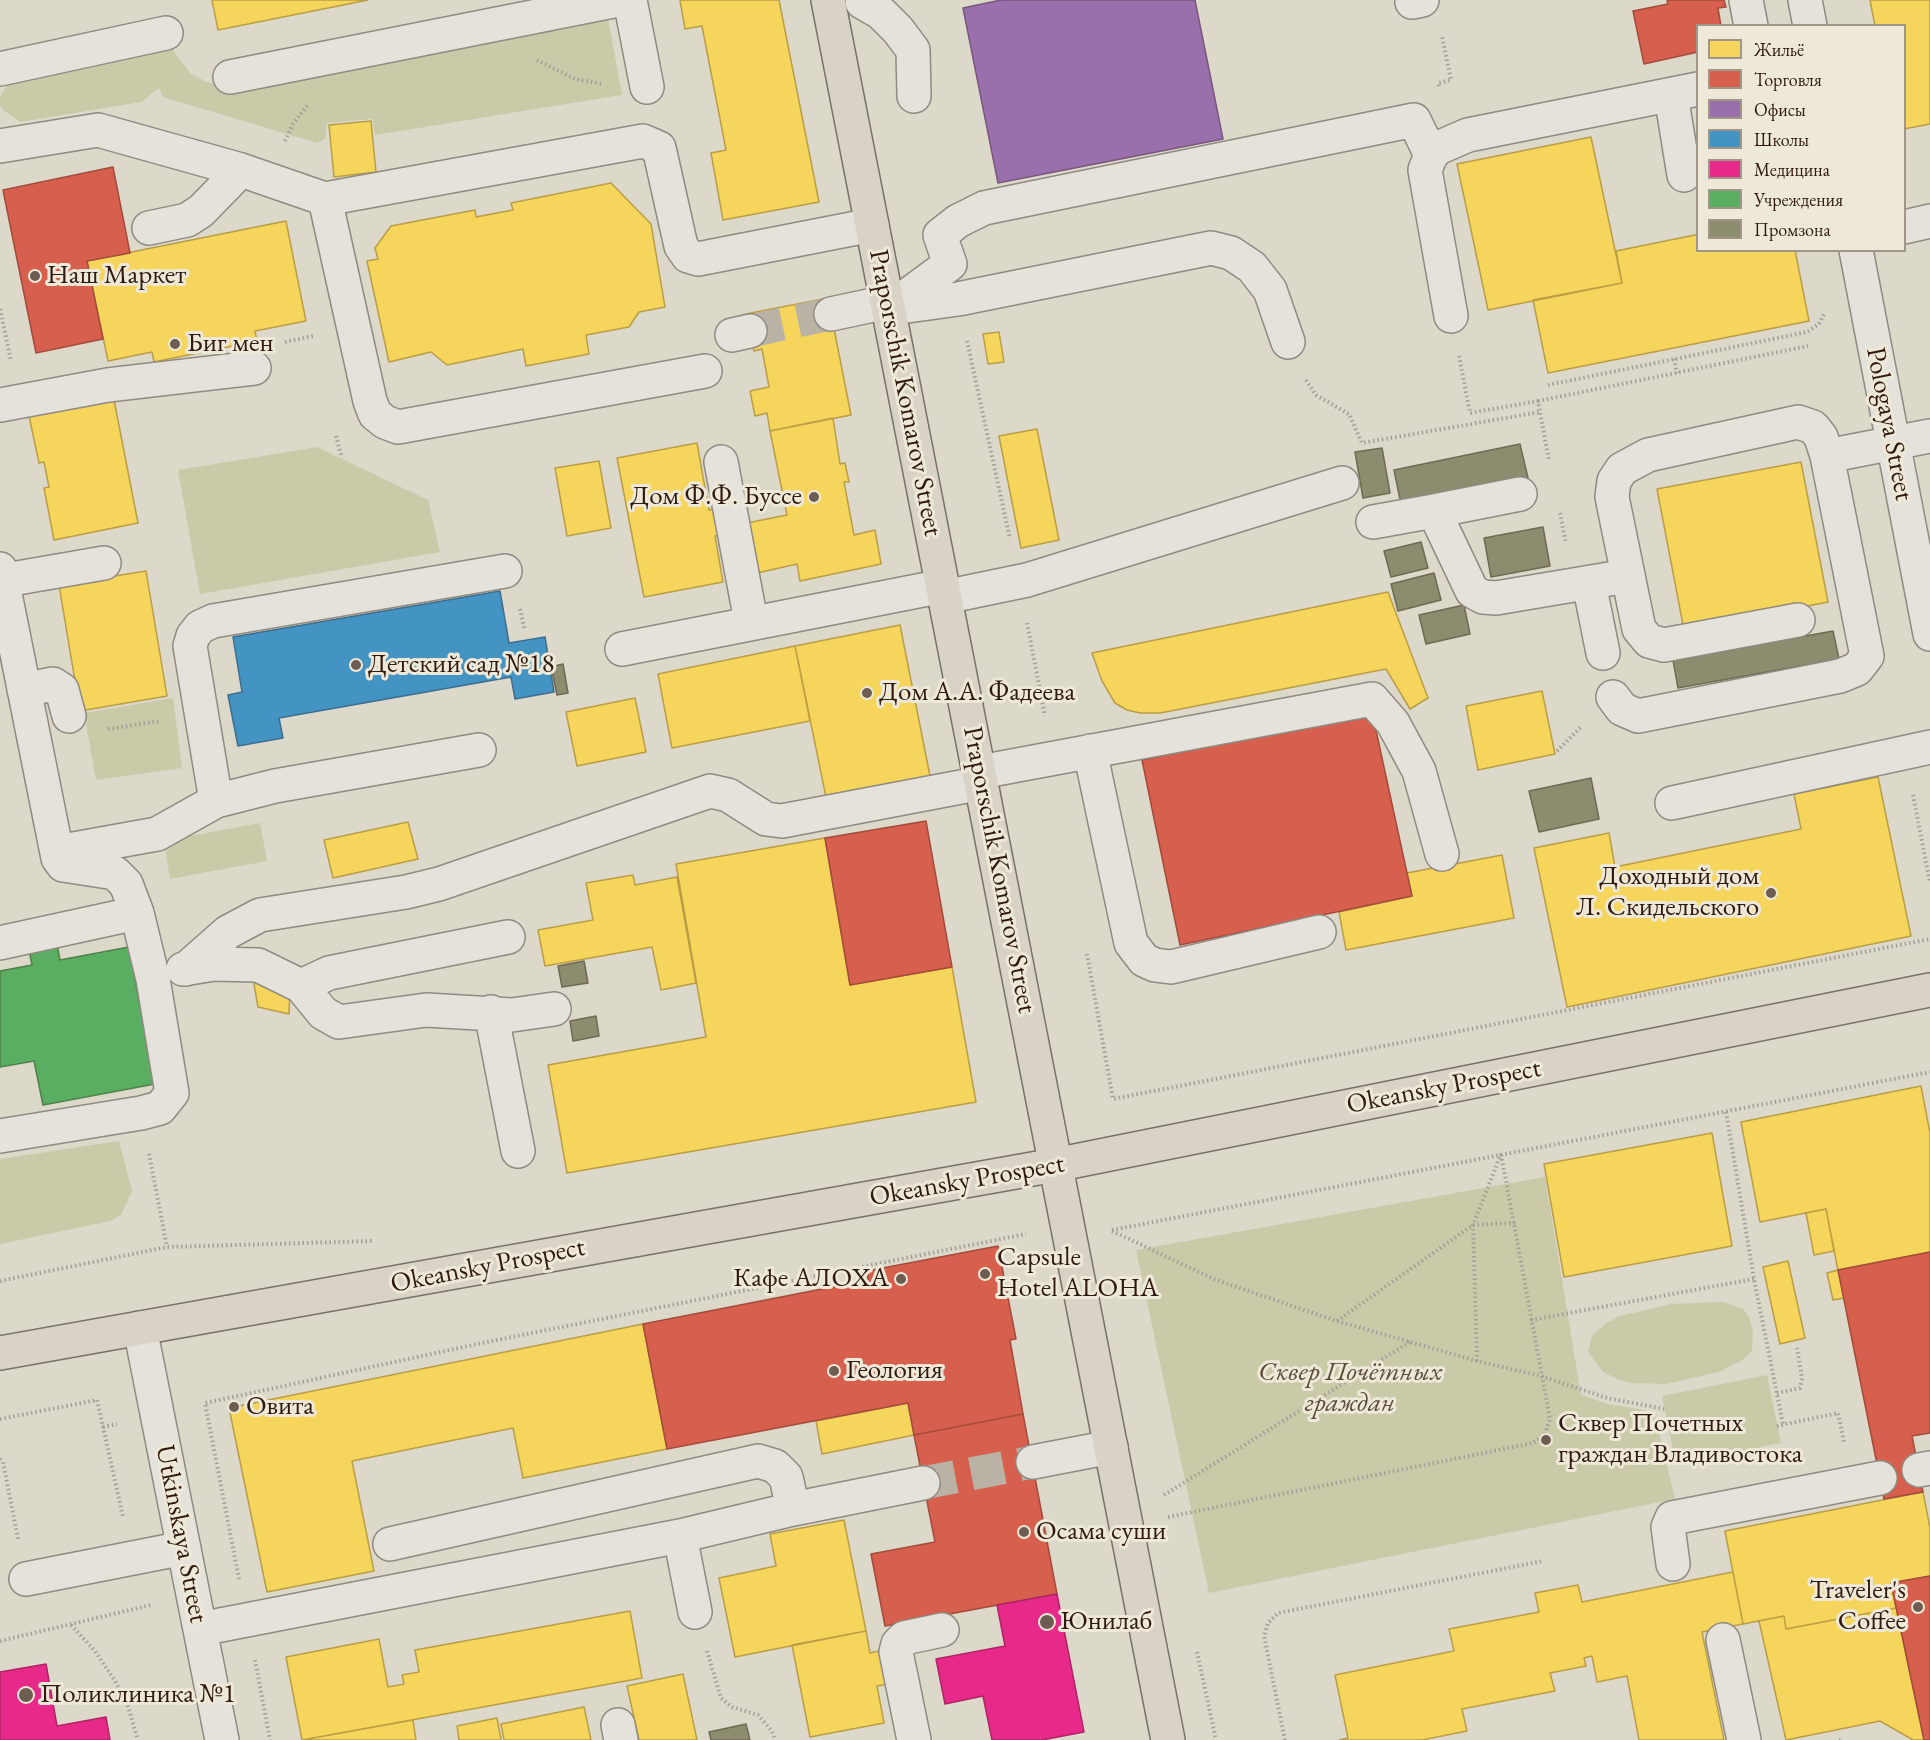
<!DOCTYPE html>
<meta charset="utf-8">
<style>
body{margin:0}
#map{position:relative;width:1930px;height:1740px;overflow:hidden;background:#dcd8ca;font-family:"EB Garamond",serif}
canvas{display:block}
.legend{position:absolute;left:1696px;top:24px;width:210px;height:228px;box-sizing:border-box;background:#ede8d7;border:2px solid #a19587;margin:0;padding:8px 10px;list-style:none;font-size:18px;color:#2f1910}
.legend li{display:flex;align-items:center;gap:12px;height:30px}
.legend b{width:30px;border:2px solid #a19587}
</style>
<div id="map">
<canvas width="1930" height="1740"></canvas>
<ul class="legend">
<li><b style="height:16px;background:#f6d55c"></b>Жильё</li>
<li><b style="height:16px;background:#d6604d"></b>Торговля</li>
<li><b style="height:16px;background:#9970ab"></b>Офисы</li>
<li><b style="height:16px;background:#4393c3"></b>Школы</li>
<li><b style="height:16px;background:#e7298a"></b>Медицина</li>
<li><b style="height:16px;background:#5aae61"></b>Учреждения</li>
<li><b style="height:16px;background:#8c8c6e"></b>Промзона</li>
</ul>
</div>
<script>
const c = document.querySelector('canvas').getContext('2d');
c.lineJoin = 'round';
function fillPath(path, color) {
  c.fillStyle = color;
  c.fill(path, 'evenodd');
}
function poly(rows) {
  const path = new Path2D();
  for (const r of rows) {
    path.moveTo(r[0], r[1]);
    for (let i = 2; i < r.length; i += 2) path.lineTo(r[i], r[i + 1]);
  }
  return path;
}
function stroke(path, color, width, dash) {
  c.strokeStyle = color;
  c.lineWidth = width;
  c.lineCap = dash ? 'butt' : 'round';
  c.setLineDash(dash || []);
  c.stroke(path);
}
function label(font, color, halo, rows, align = 'center') {
  c.font = font + ' "EB Garamond",serif';
  c.lineWidth = 6;
  c.setLineDash([]);
  c.textBaseline = 'middle';
  c.strokeStyle = halo;
  c.fillStyle = color;
  for (const [text, x, y, turn = 0] of rows) {
    c.save();
    c.translate(x, y);
    c.rotate((+turn || 0) * Math.PI / 180);
    c.textAlign = isNaN(turn) ? turn : align;
    if (halo) c.strokeText(text, 0, 0);
    c.fillText(text, 0, 0);
    c.restore();
  }
}
fillPath(poly([
 [607,13,622,95,375,135,372,119,327,123,325,139,317,143,163,97,159,88,141,102,20,122,3,110,0,104,0,97,7,85,25,76,169,45,191,74,207,82,230,87],
 [317,447,428,500,440,552,200,594,178,470],
 [173,698,182,768,96,780,84,713],
 [260,823,267,861,170,879,164,841],
 [119,1141,132,1191,121,1215,110,1221,0,1244,0,1159],
 [1545,1177,1581,1395,1608,1404,1654,1412,1675,1499,1209,1593,1136,1250],
 [1723,1302,1743,1309,1749,1317,1753,1332,1752,1350,1743,1360,1719,1372,1666,1384,1632,1383,1620,1380,1603,1372,1588,1352,1592,1336,1605,1324,1620,1316,1672,1304],
 [1767,1375,1781,1443,1676,1464,1662,1396]
]), '#cacaa9');
const homes = poly([
 [212,0,368,0,218,30,212,0],
 [680,0,779,0,819,202,723,220,711,153,726,150,702,26,685,29,680,0],
 [1870,0,1930,0,1930,124,1904,129,1904,26,1875,26,1870,0],
 [371,121,376,172,334,177,329,125,371,121],
 [1591,137,1622,283,1488,310,1457,164,1591,137],
 [611,183,651,224,665,307,639,312,629,327,586,335,589,354,526,366,523,349,447,365,431,352,389,362,367,261,378,259,375,248,391,226,475,210,476,217,513,210,511,203,611,183],
 [286,221,306,321,255,331,257,341,154,362,152,352,108,361,87,261,286,221],
 [1695,235,1698,235,1698,250,1795,250,1809,321,1548,373,1533,300,1622,283,1616,251,1695,235],
 [828,298,851,415,770,431,767,413,755,416,750,391,769,387,762,349,754,351,746,314,828,298],
 [999,332,1004,362,988,364,983,334,999,332],
 [114,400,138,523,54,540,44,488,49,487,44,462,39,463,29,416,114,400],
 [833,418,840,464,845,463,849,482,844,482,854,535,875,530,881,564,800,581,797,564,757,573,747,523,787,515,770,431,833,418],
 [1037,429,1059,540,1021,548,999,436,1037,429],
 [697,443,709,510,721,508,726,534,715,536,723,582,644,597,617,458,697,443],
 [599,461,611,528,567,536,555,468,599,461],
 [1801,462,1828,602,1684,630,1657,489,1801,462],
 [146,571,167,696,80,711,59,585,146,571],
 [1388,592,1428,698,1410,709,1386,669,1160,713,1140,713,1127,710,1115,703,1102,681,1092,653,1388,592],
 [900,625,931,781,827,802,795,646,900,625],
 [795,646,810,721,672,748,658,674,795,646],
 [1542,691,1555,754,1478,770,1466,706,1542,691],
 [635,698,646,752,577,766,566,712,635,698],
 [1878,777,1911,936,1567,1007,1534,848,1609,833,1615,867,1801,829,1794,794,1878,777],
 [408,822,418,859,333,878,324,840,408,822],
 [825,838,850,985,952,967,976,1102,567,1173,548,1065,706,1037,676,864,825,838],
 [1502,855,1514,918,1346,950,1339,912,1412,896,1407,873,1502,855],
 [633,875,635,885,677,877,696,983,661,990,652,947,545,966,538,930,593,920,586,883,633,875],
 [253,978,290,988,289,1014,258,1007,253,978],
 [1921,1086,1930,1133,1930,1252,1838,1270,1826,1209,1760,1222,1741,1122,1921,1086],
 [1712,1133,1732,1246,1564,1277,1544,1164,1712,1133],
 [1826,1209,1834,1251,1814,1255,1806,1213,1826,1209],
 [1788,1261,1805,1338,1780,1344,1763,1267,1788,1261],
 [1838,1270,1844,1298,1833,1300,1827,1273,1838,1270],
 [643,1324,667,1449,523,1478,513,1428,352,1461,374,1571,267,1592,229,1408,643,1324],
 [908,1403,914,1435,822,1454,816,1421,908,1403],
 [1923,1492,1930,1528,1930,1576,1891,1583,1896,1608,1786,1629,1784,1616,1743,1624,1725,1531,1923,1492],
 [844,1520,866,1631,735,1657,719,1578,776,1566,770,1534,844,1520],
 [1733,1572,1743,1624,1702,1632,1724,1740,1639,1740,1627,1676,1597,1682,1592,1656,1584,1658,1586,1666,1550,1673,1555,1691,1462,1709,1467,1731,1422,1740,1339,1740,1348,1738,1335,1675,1454,1651,1449,1629,1539,1612,1535,1593,1578,1585,1582,1602,1733,1572],
 [1896,1608,1924,1740,1913,1740,1880,1721,1786,1740,1759,1621,1784,1616,1786,1629,1896,1608],
 [630,1611,642,1678,302,1740,286,1657,379,1639,388,1687,404,1684,402,1675,419,1672,415,1650,630,1611],
 [866,1631,870,1653,883,1650,889,1684,877,1686,884,1723,810,1737,792,1645,866,1631],
 [683,1674,697,1740,639,1740,627,1686,683,1674],
 [584,1707,591,1740,504,1740,501,1724,584,1707],
 [497,1718,501,1740,459,1740,457,1726,497,1718],
 [413,1720,416,1740,302,1740,413,1720]
]);
fillPath(homes, '#f6d55c');
stroke(homes, '#ba9d45', 1.5);
const shops = poly([
 [1667,0,1724,0,1726,7,1718,8,1721,26,1698,26,1698,52,1644,64,1633,11,1668,4,1667,0],
 [113,167,130,253,87,261,103,339,36,353,3,190,113,167],
 [1372,712,1412,896,1180,945,1142,760,1372,712],
 [926,821,952,967,850,985,825,838,926,821],
 [998,1246,1016,1339,1010,1340,1023,1414,914,1435,908,1403,667,1449,643,1324,868,1280,867,1271,998,1246],
 [1930,1252,1930,1433,1912,1436,1923,1492,1884,1499,1838,1270,1930,1252],
 [1023,1414,1057,1594,885,1626,871,1554,935,1542,914,1435,1023,1414],
 [1930,1576,1930,1740,1924,1740,1891,1583,1930,1576]
]);
fillPath(shops, '#d6604d');
stroke(shops, '#a44b3b', 1.5);
const offices = poly([
 [1001,0,1195,0,1223,139,998,183,963,8,1001,0]
]);
fillPath(offices, '#9970ab');
stroke(offices, '#79567c', 1.5);
const schools = poly([
 [500,591,509,643,545,637,554,692,515,699,511,677,279,718,283,738,238,746,228,695,242,692,233,637,500,591]
]);
fillPath(schools, '#4393c3');
stroke(schools, '#3d6e8d', 1.5);
const health = poly([
 [1057,1594,1084,1732,1042,1740,992,1740,983,1696,945,1704,936,1659,1005,1646,997,1605,1057,1594],
 [46,1664,57,1726,106,1717,110,1740,0,1740,0,1672,46,1664]
]);
fillPath(health, '#e7298a');
stroke(health, '#b02465', 1.5);
const public = poly([
 [57,944,60,960,129,947,155,1084,43,1105,34,1061,0,1067,0,971,32,965,29,950,57,944]
]);
fillPath(public, '#5aae61');
stroke(public, '#4d8149', 1.5);
const industry = poly([
 [1520,444,1528,478,1401,504,1394,470,1520,444],
 [1382,448,1390,493,1363,498,1355,452,1382,448],
 [1543,527,1550,566,1491,577,1484,538,1543,527],
 [1421,542,1428,568,1391,577,1384,551,1421,542],
 [1434,573,1441,600,1398,611,1391,584,1434,573],
 [1464,605,1470,634,1426,644,1419,615,1464,605],
 [1833,631,1839,659,1678,688,1673,660,1833,631],
 [563,664,568,693,557,695,551,667,563,664],
 [1591,778,1599,819,1539,832,1529,791,1591,778],
 [584,961,588,983,562,987,558,966,584,961],
 [596,1016,599,1036,573,1041,570,1021,596,1016],
 [746,1724,750,1740,711,1740,709,1732,746,1724]
]);
fillPath(industry, '#8c8c6e');
stroke(industry, '#706a52', 1.5);
stroke(poly([
 [750,331,831,314],
 [923,1483,1033,1462]
]), '#b9b2a5', 33, [33, 16]);
const minor = poly([
 [630,0,647,87],
 [1746,0,1751,26],
 [1805,0,1810,26],
 [862,2,881,13,898,30,913,50,914,96],
 [1412,2,1422,0],
 [0,69,166,33],
 [230,77,618,0],
 [1671,95,1684,175],
 [0,146,98,130,241,170,325,199,643,141,659,148,681,246,688,256,698,259,872,225],
 [325,199,370,401,375,414,385,422,398,427,705,371],
 [1904,227,1930,221],
 [149,228,187,220,201,211,241,170],
 [1856,250,1930,634],
 [893,308,958,299,1211,248,1231,253,1252,267,1270,290,1288,342],
 [889,309,950,264,940,235,958,221,984,208,1414,120,1431,155],
 [831,314,887,302],
 [1451,316,1425,170,1431,155,1438,148,1468,135,1698,89],
 [732,335,750,331],
 [0,405,108,385,254,368],
 [1827,456,1930,436],
 [721,462,751,621],
 [1434,511,1520,494],
 [1373,522,1434,511,1472,591,1483,597,1496,598,1627,576],
 [0,569,58,858,63,865,115,873,126,884,137,913,153,979,172,1093,160,1108,141,1113,0,1136],
 [0,581,104,563],
 [1589,583,1603,653],
 [945,597,1027,580,1342,483],
 [622,649,943,586],
 [24,690,53,684,62,690,69,716],
 [1613,697,1622,709,1638,716,1840,676,1857,669,1867,656,1827,456,1821,437,1813,427,1798,422,1648,455,1622,469,1614,481,1612,497,1639,629,1649,641,1664,645,1798,620],
 [1090,751,1131,943,1144,960,1155,965,1171,967,1319,932],
 [980,772,1372,699,1393,723,1419,771,1442,854],
 [216,801,190,646,193,636,200,627,213,621,505,571],
 [1672,803,1930,747],
 [57,852,157,834,216,801,275,786,479,750],
 [0,943,137,913],
 [183,969,214,964,258,965,301,986,323,1013,339,1022,426,1010,512,1015,554,1009],
 [186,969,228,932,260,915,406,892,439,884,710,791,728,795,766,819,782,821,982,783],
 [301,986,329,973,508,937],
 [491,1012,518,1151],
 [140,1328,222,1740],
 [1033,1462,1111,1447],
 [1919,1470,1930,1468],
 [680,1536,695,1612],
 [390,1544,758,1461,775,1466,786,1477,793,1509],
 [1673,1564,1668,1527,1672,1518,1880,1478],
 [26,1579,184,1548],
 [200,1629,680,1536,793,1509,923,1483],
 [1723,1640,1744,1740],
 [618,1725,621,1740],
 [914,1740,896,1652,898,1644,904,1638,942,1630]
]);
const major = poly([
 [828,0,1168,1740],
 [0,1353,1055,1165,1930,990]
]);
stroke(minor, '#908a81', 36);
stroke(major, '#777169', 36);
stroke(poly([
 [537,60,575,79,603,84],
 [1439,86,1438,83,1451,80,1442,36],
 [285,141,293,124,308,105],
 [0,309,11,361],
 [967,341,1010,539],
 [285,342,313,336],
 [1459,356,1470,413,1538,401,1549,461],
 [1674,359,1677,373],
 [1306,380,1316,395,1349,414,1362,443,1540,412],
 [1548,385,1807,332,1819,324,1824,314],
 [1538,401,1808,346],
 [336,436,342,458],
 [1560,513,1566,544],
 [520,609,525,631],
 [1027,623,1045,716],
 [108,729,160,721],
 [1557,751,1582,726],
 [1913,795,1930,883],
 [1087,954,1113,1099,1930,939],
 [1726,1112,1754,1279,1783,1424],
 [149,1154,167,1247],
 [1112,1230,1930,1072],
 [1112,1231,1216,1280,1337,1321,1477,1361,1541,1376,1607,1398,1665,1409],
 [0,1281,167,1247,373,1241],
 [1531,1320,1754,1279],
 [1337,1321,1473,1225,1515,1223],
 [1477,1361,1473,1225,1501,1154],
 [1777,1393,1800,1388,1802,1378,1797,1348],
 [0,1419,97,1400,123,1517],
 [1777,1426,1838,1413,1844,1442],
 [103,1427,117,1424],
 [0,1459,3,1462,18,1539],
 [1164,1495,1410,1342],
 [1168,1517,1533,1443,1545,1434,1550,1419,1501,1154],
 [239,1579,205,1403,482,1343,1026,1234],
 [71,1625,95,1651,115,1681,127,1703,138,1740],
 [0,1641,151,1605],
 [707,1651,721,1698,732,1707,758,1715,772,1731,775,1740],
 [1197,1652,1216,1740],
 [255,1660,270,1740],
 [1285,1740,1264,1636,1268,1623,1278,1613,1543,1561],
 [1839,1740,1843,1740]
]), '#a39e98', 4, [1.5, 3]);
stroke(minor, '#e4e2db', 33);
stroke(major, '#d9d3c7', 33);
for (const [x, y, r, color] of [
 [35,276,6,"#6c5c51"],
 [175,344,6,"#6c5c51"],
 [814,497,6,"#6c5c51"],
 [356,665,6,"#6c5c51"],
 [867,693,6,"#6c5c51"],
 [1771,893,6,"#6c5c51"],
 [985,1274,6,"#6c5c51"],
 [901,1279,6,"#6c5c51"],
 [834,1371,6,"#6c5c51"],
 [234,1407,6,"#6c5c51"],
 [1546,1440,6,"#6c5c51"],
 [1024,1532,6,"#6c5c51"],
 [1918,1607,6,"#6c5c51"],
 [1047,1622,8,"#6c5c51"],
 [26,1695,8,"#6c5c51"]
]) {
  const dot = new Path2D();
  dot.arc(x, y, r, 0, 2 * Math.PI);
  c.fillStyle = color;
  c.fill(dot);
  stroke(dot, '#ede8d7', 2);
}
label('27px', '#2f1910', '#ede8d7', [
 ["Наш Маркет",47,276],
 ["Биг мен",187,344],
 ["Дом Ф.Ф. Буссе",802,497,"right"],
 ["Детский сад №18",368,665],
 ["Дом А.А. Фадеева",879,693],
 ["Доходный дом",1759,877,"right"],
 ["Л. Скидельского",1759,908,"right"],
 ["Capsule",997,1258],
 ["Hotel ALOHA",997,1289],
 ["Кафе АЛОХА",889,1279,"right"],
 ["Геология",846,1371],
 ["Овита",246,1407],
 ["Сквер Почетных",1558,1424],
 ["граждан Владивостока",1558,1455],
 ["Осама суши",1036,1532],
 ["Traveler's",1906,1591,"right"],
 ["Coffee",1906,1622,"right"],
 ["Юнилаб",1060,1622],
 ["Поликлиника №1",40,1695]
], 'left');
label('27px', '#2f1910', '#ede8d7', [
 ["Praporschik Komarov Street",905,393,79],
 ["Pologaya Street",1889,424,79],
 ["Praporschik Komarov Street",999,870,79],
 ["Okeansky Prospect",1444,1087,-11],
 ["Okeansky Prospect",967,1181,-10],
 ["Okeansky Prospect",488,1266,-11],
 ["Utkinskaya Street",181,1534,79]
]);
label('italic 27px', '#594b36', '#ede8d7', [
 ["Сквер Почётных",1350,1373],
 ["граждан",1350,1404]
]);
</script>
